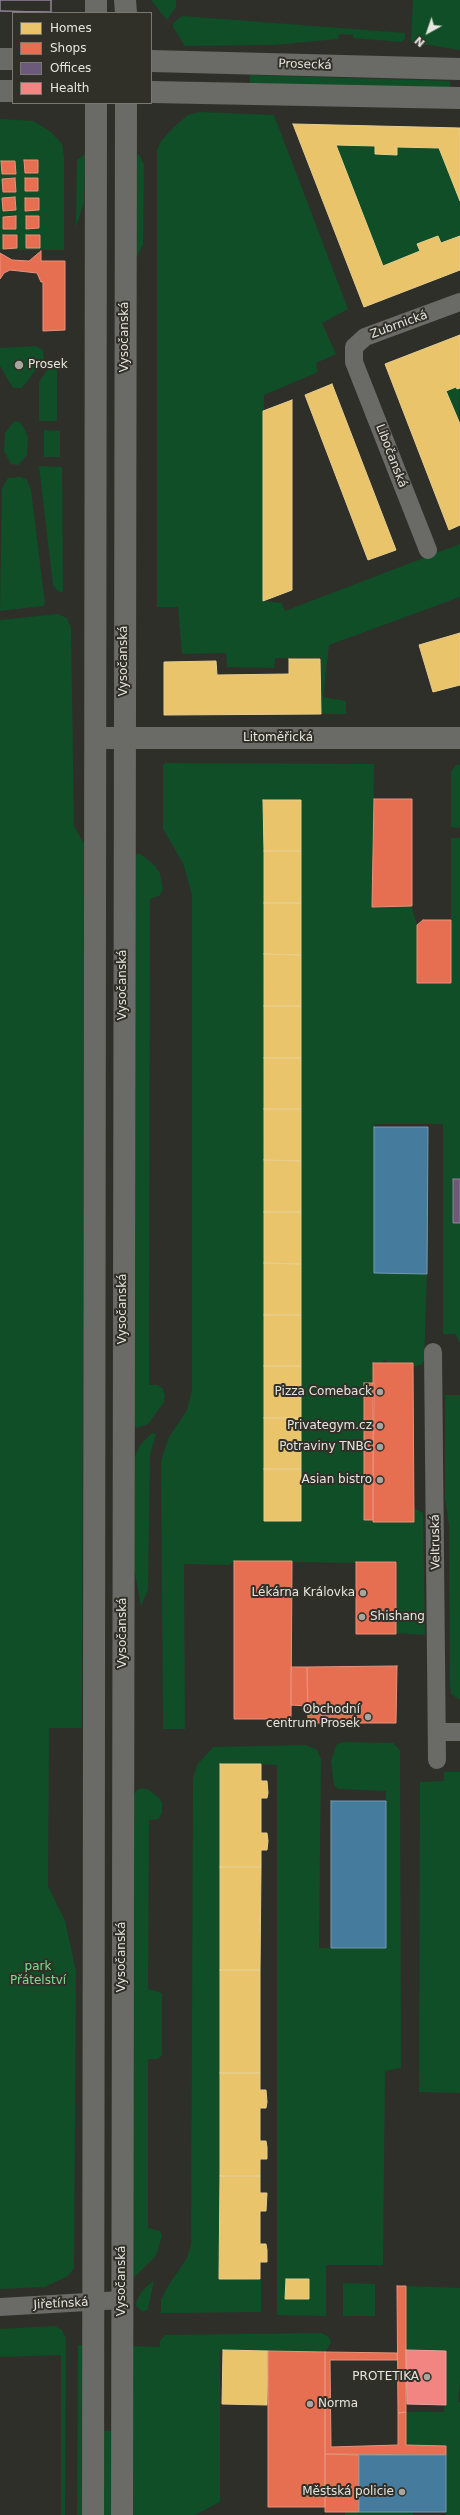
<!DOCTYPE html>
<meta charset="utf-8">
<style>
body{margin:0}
#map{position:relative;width:460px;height:2515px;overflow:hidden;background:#2f2f2a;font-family:"DejaVu Sans",sans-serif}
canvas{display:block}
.legend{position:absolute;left:12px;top:12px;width:140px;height:92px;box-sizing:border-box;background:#313028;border:1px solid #797872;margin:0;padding:5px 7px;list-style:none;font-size:12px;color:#e6e5e0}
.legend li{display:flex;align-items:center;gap:8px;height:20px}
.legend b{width:20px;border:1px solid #797872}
.north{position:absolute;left:408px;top:12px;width:40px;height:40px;-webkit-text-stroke:3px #313028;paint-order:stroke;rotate:220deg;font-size:11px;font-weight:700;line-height:16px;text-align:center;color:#e6e5e0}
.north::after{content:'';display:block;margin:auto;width:14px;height:18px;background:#e6e5e0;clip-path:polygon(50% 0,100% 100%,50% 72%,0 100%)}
</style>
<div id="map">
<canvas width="460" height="2515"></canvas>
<ul class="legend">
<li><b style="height:11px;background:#e9c46a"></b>Homes</li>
<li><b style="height:11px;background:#e76f51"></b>Shops</li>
<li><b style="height:11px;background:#6d597a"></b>Offices</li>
<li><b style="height:11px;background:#f28482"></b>Health</li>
</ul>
<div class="north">N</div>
</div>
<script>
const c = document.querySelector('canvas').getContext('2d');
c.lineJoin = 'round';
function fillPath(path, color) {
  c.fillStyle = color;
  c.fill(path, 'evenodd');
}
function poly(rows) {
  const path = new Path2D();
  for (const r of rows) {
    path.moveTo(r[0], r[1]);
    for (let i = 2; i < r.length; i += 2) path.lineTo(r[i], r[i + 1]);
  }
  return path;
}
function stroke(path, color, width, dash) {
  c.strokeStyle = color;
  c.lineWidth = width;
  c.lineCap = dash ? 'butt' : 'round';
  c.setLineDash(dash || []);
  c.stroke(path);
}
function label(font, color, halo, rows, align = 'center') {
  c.font = font + ' "DejaVu Sans",sans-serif';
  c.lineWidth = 4;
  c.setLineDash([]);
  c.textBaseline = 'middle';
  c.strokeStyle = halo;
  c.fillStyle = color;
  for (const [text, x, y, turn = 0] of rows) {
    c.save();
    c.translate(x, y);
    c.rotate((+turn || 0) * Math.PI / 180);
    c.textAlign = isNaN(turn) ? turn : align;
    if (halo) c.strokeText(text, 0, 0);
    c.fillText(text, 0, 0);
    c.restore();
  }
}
fillPath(poly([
 [151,0,176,0,176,7,167,20],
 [413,0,460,0,460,50,411,42],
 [182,16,405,33,405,39,401,42,353,38,353,35,339,34,338,39,274,45,185,46,173,27,173,23],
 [250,75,450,81,450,90,250,83],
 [200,112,274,115,348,309,322,323,336,354,316,363,318,372,264,395,263,601,282,603,285,611,460,544,460,597,329,645,323,697,346,701,346,714,320,714,321,658,275,658,274,668,227,667,226,653,182,654,178,607,157,607,157,150,161,141,175,126,188,115],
 [0,119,33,121,51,132,62,144,64,157,64,250,0,250],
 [24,160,37,160,38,173,25,173],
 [1,161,15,161,15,174,2,174],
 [25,178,38,178,38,191,25,191],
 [2,179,15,179,15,192,3,192],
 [15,197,16,210,3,211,2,198],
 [25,198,39,198,39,210,25,211],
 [16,216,16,229,3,229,3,217],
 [26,216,39,216,39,228,26,229],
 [3,235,17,235,17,248,3,249],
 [26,235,39,235,39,248,26,248],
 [336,145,375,146,375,154,397,155,397,147,439,148,460,201,460,236,441,243,438,236,420,251,383,266],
 [85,154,84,202,76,227,77,160],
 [136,154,140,156,144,165,143,244,135,261],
 [36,346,43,350,44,359,22,388,13,388,0,366,0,348],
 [57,360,57,421,39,421,39,382,53,361],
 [456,387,457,389,460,388,459,424,446,391],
 [14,421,20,422,24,428,28,437,27,455,18,465,11,464,4,451,5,433],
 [44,430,60,431,60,457,44,457],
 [39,466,62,467,63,593,58,591,53,585],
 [21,477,27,480,31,490,45,604,43,606,0,611,2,488,8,478],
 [58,614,67,618,71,628,74,826,84,844,82,1728,49,1728,48,1886,65,1921,76,1971,74,2268,68,2276,45,2287,0,2289,0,620],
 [166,763,374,764,372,907,411,905,417,925,417,983,451,982,451,838,460,838,460,1179,453,1179,453,1223,460,1223,460,1343,455,1334,443,1334,443,1124,374,1124,374,1273,427,1274,424,1361,421,1365,412,1367,387,1363,387,1361,384,1360,374,1383,364,1383,364,1520,373,1520,374,1522,413,1522,414,1508,423,1513,425,1635,397,1633,395,1606,397,1606,397,1561,356,1561,356,1563,235,1561,229,1565,184,1564,185,1729,163,1729,161,1461,169,1437,187,1410,192,1390,192,895,183,863,163,829,163,765],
 [263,800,301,800,301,1521,264,1521],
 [456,765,460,765,460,828,451,827,451,772],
 [137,854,141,854,155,866,160,873,163,890,159,896,150,899,149,1385,158,1385,163,1389,165,1396,164,1402,148,1424,137,1428,133,1425,133,856],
 [445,1395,460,1395,460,1700,451,1694,450,1685,449,1525,445,1498],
 [152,1433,156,1434,150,1455,148,1590,141,1606,133,1563,133,1460,140,1445],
 [344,1742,393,1743,400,1750,401,2068,385,2071,383,2265,326,2265,326,2316,277,2315,277,1765,261,1764,224,2228,224,2279,261,2280,261,2312,161,2313,161,2300,168,2286,187,2258,191,2244,193,1778,197,1765,213,1747,306,1745,317,1750,321,1759,319,1948,386,1948,386,1791,338,1789,334,1785,331,1760,337,1744],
 [286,2279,309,2279,309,2299,285,2299],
 [444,1772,460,1772,460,2093,419,2092,420,1782,444,1781],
 [143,1788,149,1790,158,1797,162,1802,162,1812,159,1819,149,1820,148,1989,162,1993,162,2055,158,2059,148,2059,148,2228,160,2231,162,2236,156,2256,132,2279,133,1796,137,1790],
 [154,2280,148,2309,143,2312,136,2306,137,2300,142,2291],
 [343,2283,375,2284,375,2316,343,2316],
 [406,2286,460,2288,460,2381,458,2402,460,2402,460,2515,446,2515,446,2446,406,2445,406,2412,444,2412,446,2352,406,2350],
 [55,2326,62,2330,66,2338,65,2515,61,2515,61,2355,0,2357,0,2329],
 [322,2333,329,2337,331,2343,325,2352,220,2350,220,2502,195,2515,131,2515,132,2346,160,2347,160,2341,165,2335],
 [78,2345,83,2345,82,2515,77,2515],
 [104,2431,111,2431,111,2515,104,2515],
 [360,2511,411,2511,413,2512,413,2515,345,2515,345,2512]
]), '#0f4e26');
const homes = poly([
 [293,124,460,128,460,201,439,148,397,147,397,155,375,154,375,146,336,145,383,266,420,251,417,244,438,236,441,243,460,236,460,270,364,307,293,124],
 [460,335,460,388,457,389,456,387,446,391,460,424,460,525,449,530,385,364,460,335],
 [332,384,396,550,368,560,305,395,332,384],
 [292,400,292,590,263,601,263,411,292,400],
 [460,633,460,685,433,692,419,645,460,633],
 [289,659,320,659,321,714,164,715,164,662,216,661,217,675,289,674,289,659],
 [263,800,301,800,301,851,264,851,263,800],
 [264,851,301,851,301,903,264,903,264,851],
 [264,903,301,903,301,955,264,954,264,903],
 [264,954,301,955,301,1006,264,1006,264,954],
 [264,1006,301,1006,301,1058,264,1058,264,1006],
 [264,1058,301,1058,301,1109,264,1109,264,1058],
 [264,1109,301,1109,301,1161,264,1160,264,1109],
 [264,1160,301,1161,301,1212,264,1212,264,1160],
 [264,1212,301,1212,301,1264,264,1263,264,1212],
 [264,1263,301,1264,301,1315,264,1315,264,1263],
 [264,1315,301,1315,301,1366,264,1366,264,1315],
 [264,1366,301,1366,301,1418,264,1418,264,1366],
 [264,1418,301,1418,301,1469,264,1469,264,1418],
 [264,1469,301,1469,301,1521,264,1521,264,1469],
 [220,1764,261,1764,261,1781,267,1781,268,1793,267,1798,261,1798,261,1833,267,1833,268,1841,267,1850,261,1850,261,1867,220,1867,220,1764],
 [220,1867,261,1867,260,1970,220,1970,220,1867],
 [220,1970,260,1970,260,2073,220,2073,220,1970],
 [220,2073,260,2073,260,2090,266,2090,267,2102,266,2108,260,2108,260,2141,266,2141,267,2147,267,2159,260,2159,260,2176,220,2176,220,2073],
 [220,2176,260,2176,260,2193,267,2193,266,2211,260,2211,260,2244,266,2244,267,2250,267,2262,260,2262,260,2279,219,2279,220,2176],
 [286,2279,309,2279,309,2299,285,2299,286,2279],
 [223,2350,268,2351,267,2405,222,2404,223,2350]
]);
fillPath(homes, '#e9c46a');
stroke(homes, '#e8ce8d', 1);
const shops = poly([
 [24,160,38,160,38,173,25,173,24,160],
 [1,161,15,161,16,174,2,174,1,161],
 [15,178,16,192,3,192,2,179,15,178],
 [25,178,38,178,38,191,25,191,25,178],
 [15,197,16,210,3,211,2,198,15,197],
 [25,198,39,198,39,210,25,211,25,198],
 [16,216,16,229,3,229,3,217,16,216],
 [26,216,39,216,39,228,26,229,26,216],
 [3,235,17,235,17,248,3,249,3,235],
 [26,235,40,235,40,248,26,248,26,235],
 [41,251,41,261,65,261,65,330,43,331,43,282,41,282,37,273,10,270,4,273,0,279,0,253,12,260,29,261,41,251],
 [374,799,412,799,412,906,372,907,374,799],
 [423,920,451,920,451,983,417,983,417,925,423,920],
 [373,1363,413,1363,414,1522,373,1522,373,1363],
 [364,1383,374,1383,373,1520,364,1520,364,1383],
 [234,1561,292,1561,291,1719,234,1719,234,1561],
 [356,1562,396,1562,396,1634,356,1634,356,1562],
 [397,1666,396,1723,308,1723,307,1667,397,1666],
 [291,1667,307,1667,308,1706,291,1705,291,1667],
 [397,2286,406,2286,406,2412,398,2413,397,2286],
 [268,2351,325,2352,325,2507,268,2507,268,2351],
 [325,2352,397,2353,397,2360,330,2360,331,2447,398,2445,398,2413,406,2412,406,2445,446,2446,446,2455,325,2454,325,2352],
 [325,2454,359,2455,359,2512,325,2512,325,2454]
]);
fillPath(shops, '#e76f51');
stroke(shops, '#e7927c', 1);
const offices = poly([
 [0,0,51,0,51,12,0,11,0,0],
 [0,0,51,0,51,12,0,11,0,0],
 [453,1179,460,1179,460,1223,453,1223,453,1179]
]);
fillPath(offices, '#6d597a');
stroke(offices, '#918399', 1);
const health = poly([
 [406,2350,446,2351,446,2405,407,2404,406,2350]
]);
fillPath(health, '#f28482');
stroke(health, '#eea19e', 1);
const public = poly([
 [374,1127,428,1127,427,1274,374,1273,374,1127],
 [331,1801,386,1801,386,1948,331,1948,331,1801],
 [359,2455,446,2455,446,2512,359,2512,359,2455]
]);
fillPath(public, '#457b9d');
stroke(public, '#759bb1', 1);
stroke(poly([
 [428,550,354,362,354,347,365,337,460,302],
 [433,1352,437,1760],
 [439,1732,460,1732],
 [0,2307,122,2300]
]), '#6a6a66', 18);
stroke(poly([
 [96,738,460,738]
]), '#6a6a66', 22);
stroke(poly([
 [125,0,126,13],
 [96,13,96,0],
 [0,59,13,59],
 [151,61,460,69],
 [0,91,13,91],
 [151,92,460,98],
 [93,2515,96,103],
 [122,2515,126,103]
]), '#6a6a66', 22);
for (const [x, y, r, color] of [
 [19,365,5,"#a6a5a0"],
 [380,1392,4,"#a6a5a0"],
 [380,1426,4,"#a6a5a0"],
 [380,1447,4,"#a6a5a0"],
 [380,1480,4,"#a6a5a0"],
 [363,1593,4,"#a6a5a0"],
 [362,1617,4,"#a6a5a0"],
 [368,1717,4,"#a6a5a0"],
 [427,2377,4,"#a6a5a0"],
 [310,2404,4,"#a6a5a0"],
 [402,2492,4,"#a6a5a0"]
]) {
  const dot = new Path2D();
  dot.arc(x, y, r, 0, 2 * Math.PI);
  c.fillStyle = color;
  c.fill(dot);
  stroke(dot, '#313028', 1.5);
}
label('12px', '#e6e5e0', '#313028', [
 ["Prosecká",305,65,2],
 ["Zubrnická",399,325,-20],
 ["Vysočanská",125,337,-90],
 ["Libočanská",391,456,69],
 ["Vysočanská",124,661,-90],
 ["Litoměřická",278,738],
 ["Vysočanská",123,985,-90],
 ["Vysočanská",123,1309,-90],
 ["Veltruská",436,1542,-91],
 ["Vysočanská",123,1633,-90],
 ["Vysočanská",122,1957,-90],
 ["Vysočanská",122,2281,-90],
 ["Jiřetínská",61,2304,-3]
]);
label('12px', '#e6e5e0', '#313028', [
 ["Prosek",28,365,"left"],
 ["Pizza Comeback",372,1392],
 ["Privategym.cz",372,1426],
 ["Potraviny TNBC",372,1447],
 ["Asian bistro",372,1480],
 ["Lékárna Královka",355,1593],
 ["Shishang",370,1617,"left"],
 ["Obchodní",360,1710],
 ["centrum Prosek",360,1724],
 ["PROTETIKA",419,2377],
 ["Norma",318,2404,"left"],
 ["Městská policie",394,2492]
], 'right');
label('12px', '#7edc93', '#313028', [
 ["park",38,1967],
 ["Přátelství",38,1981]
]);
</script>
